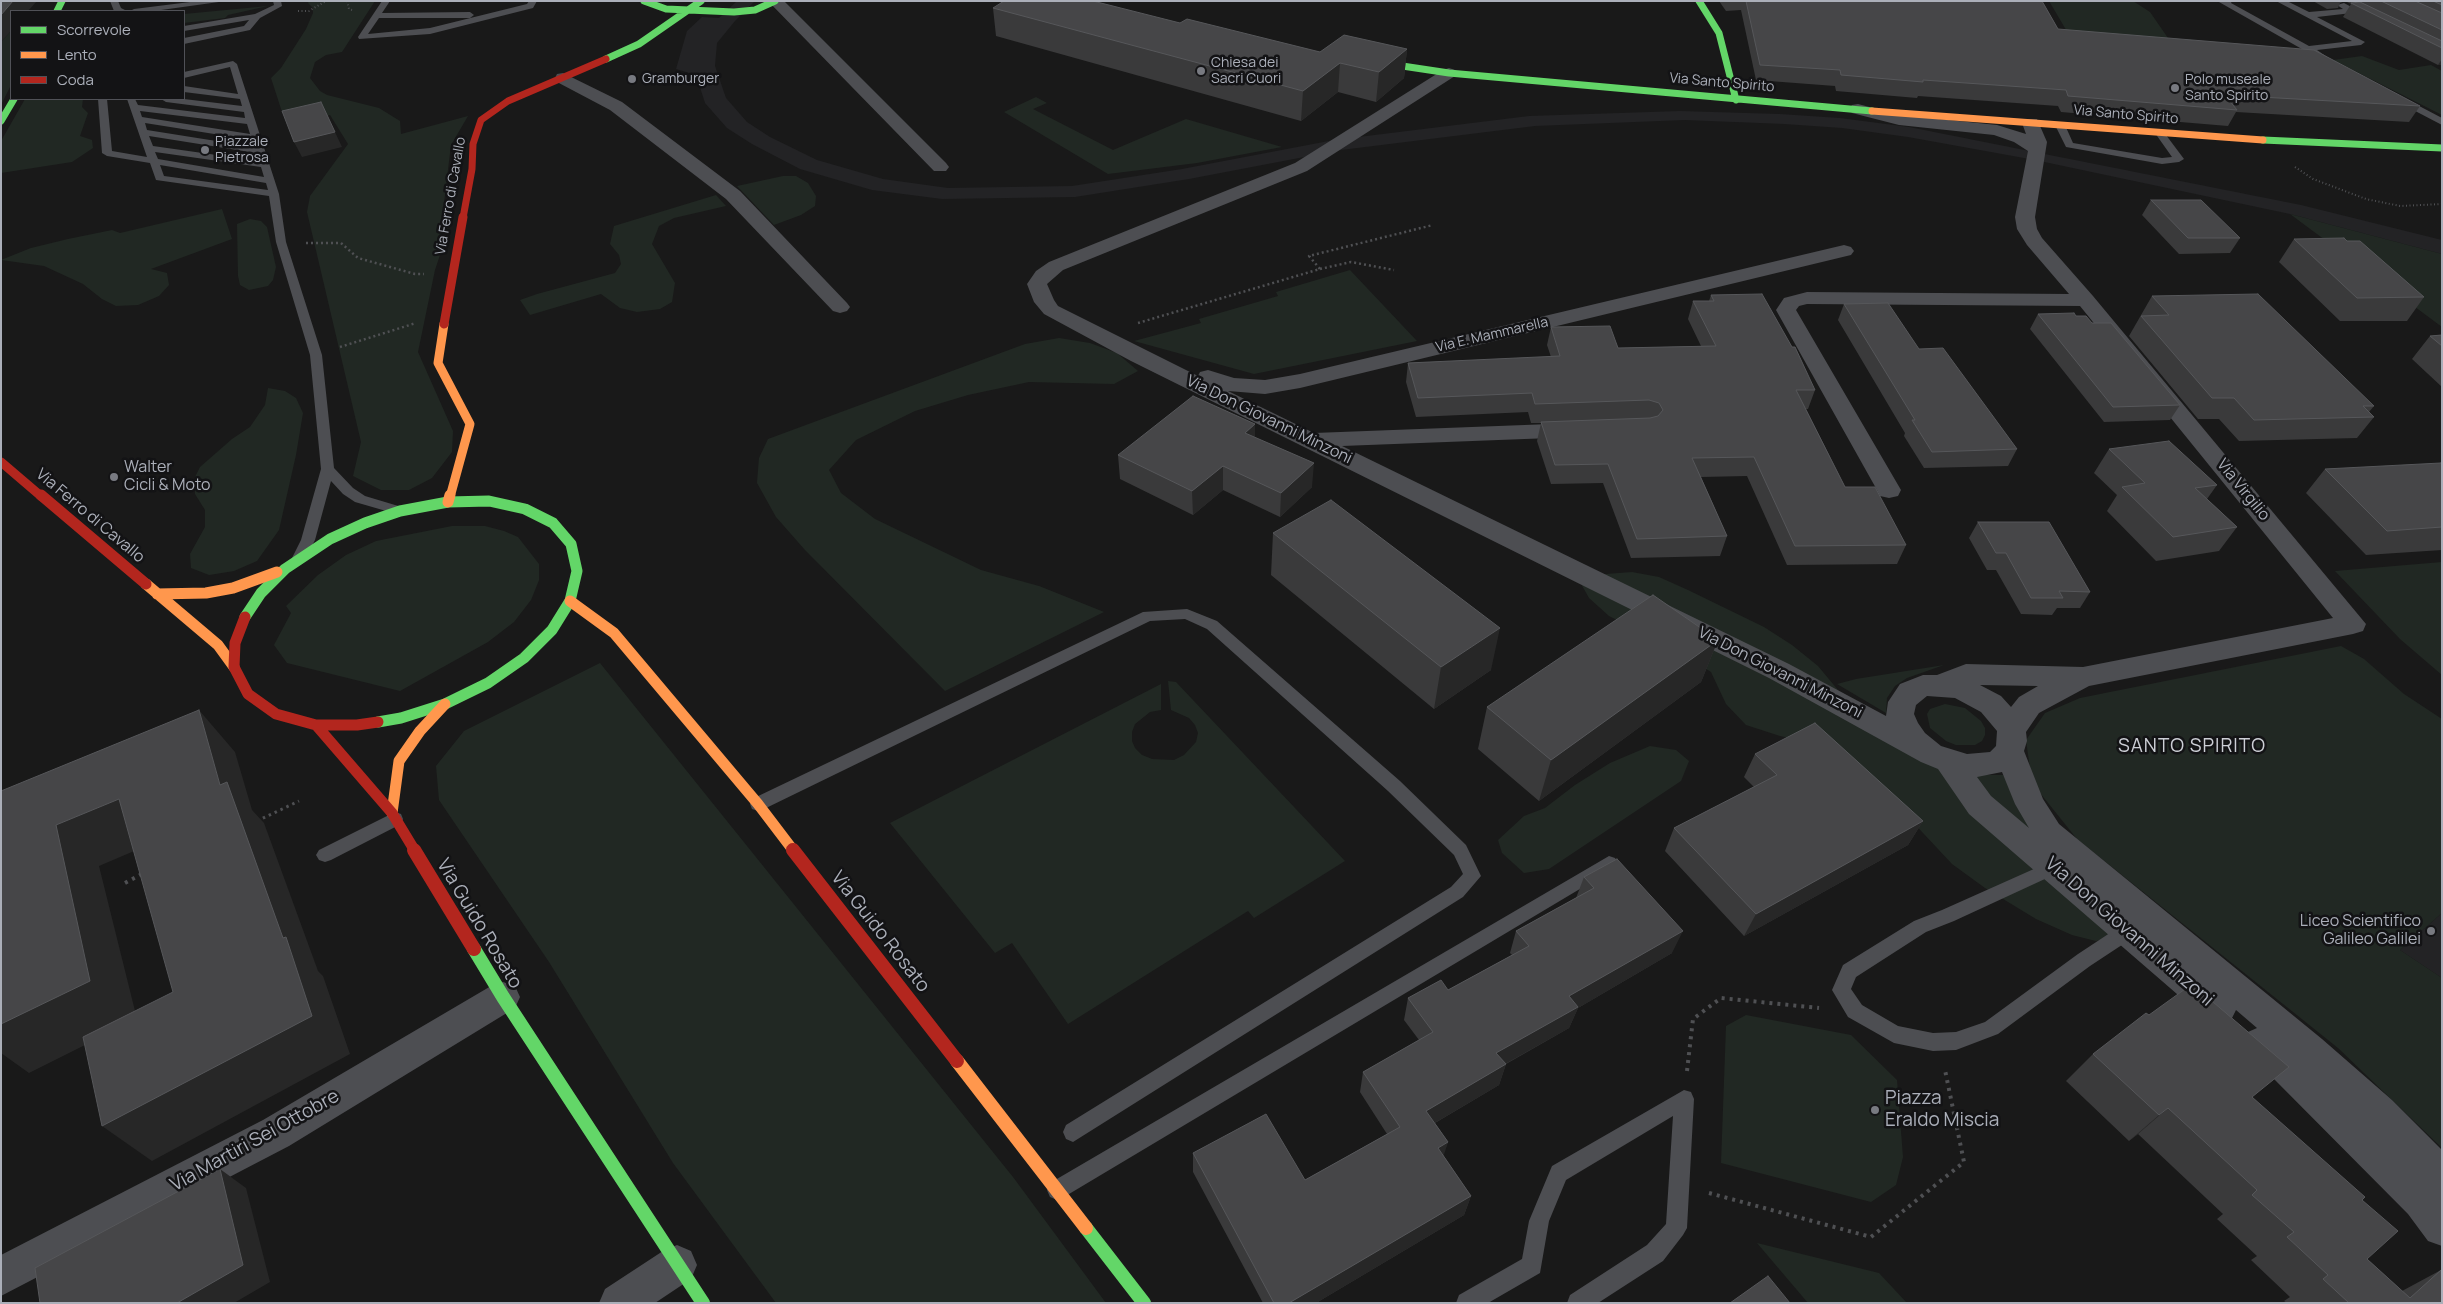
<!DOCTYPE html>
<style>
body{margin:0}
#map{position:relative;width:2443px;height:1304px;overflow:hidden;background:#191919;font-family:Manrope,sans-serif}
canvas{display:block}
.frame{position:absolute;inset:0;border:2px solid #abafb9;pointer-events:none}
.legend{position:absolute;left:10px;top:10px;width:175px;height:90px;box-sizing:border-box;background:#131315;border:1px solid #505157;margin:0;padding:6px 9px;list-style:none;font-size:15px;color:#abafb9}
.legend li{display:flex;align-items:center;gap:10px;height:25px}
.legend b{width:25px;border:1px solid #505157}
</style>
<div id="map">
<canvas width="2443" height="1304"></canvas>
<div class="frame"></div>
<ul class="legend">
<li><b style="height:6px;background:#63d668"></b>Scorrevole</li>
<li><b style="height:6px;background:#ff974d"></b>Lento</li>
<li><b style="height:6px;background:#b3261e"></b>Coda</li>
</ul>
</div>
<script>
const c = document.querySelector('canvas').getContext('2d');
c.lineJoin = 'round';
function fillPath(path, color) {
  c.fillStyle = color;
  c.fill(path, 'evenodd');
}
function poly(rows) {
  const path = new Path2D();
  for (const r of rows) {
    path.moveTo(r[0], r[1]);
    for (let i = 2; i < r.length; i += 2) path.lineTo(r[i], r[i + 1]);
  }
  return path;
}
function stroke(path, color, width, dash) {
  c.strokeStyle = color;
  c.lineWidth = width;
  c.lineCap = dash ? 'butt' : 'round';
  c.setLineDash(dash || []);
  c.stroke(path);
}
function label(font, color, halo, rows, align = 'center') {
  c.font = font + ' Manrope,sans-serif';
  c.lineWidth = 5;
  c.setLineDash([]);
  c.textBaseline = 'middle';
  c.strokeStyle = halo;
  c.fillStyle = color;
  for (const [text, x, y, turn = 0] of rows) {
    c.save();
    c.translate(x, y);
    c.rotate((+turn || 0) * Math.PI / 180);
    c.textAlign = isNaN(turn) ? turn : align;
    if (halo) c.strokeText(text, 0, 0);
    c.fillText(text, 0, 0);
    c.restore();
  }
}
fillPath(poly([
 [737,1,755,1,735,21,717,43,715,66,726,98,747,122,770,137,817,160,883,179,948,188,1072,186,1182,169,1334,140,1529,116,1680,111,1780,114,1840,118,1909,127,2301,205,2442,240,2442,254,2290,214,2035,160,1908,137,1842,128,1784,124,1685,120,1535,126,1341,150,1189,179,1075,197,942,199,872,190,800,169,752,144,727,128,705,103,696,75,676,69,687,31,702,17,719,18],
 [2442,913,2442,978,2400,950]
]), '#232325');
fillPath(poly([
 [309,1,375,1,342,52,326,55,315,62,310,78,320,91,327,95,379,108,400,121,401,134,468,116,451,145,444,203,448,231,435,270,418,352,453,431,452,452,432,478,409,490,381,490,353,476,361,442,307,212,310,196,348,144,330,115,306,121,282,112,271,78,281,68,306,29,313,13,313,8,308,3],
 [2049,1,2133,1,2150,12,2177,51,2075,45],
 [268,6,228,15,225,18,184,23,184,14],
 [11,31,11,85,1,105,1,42],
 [2362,56,2399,70,2431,65,2442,71,2442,115,2333,60],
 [1036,97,1047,103,1033,109,1113,150,1186,119,1282,147,1197,163,1108,174,1004,112],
 [25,99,83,99,82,107,88,113,80,136,92,140,93,148,72,162,1,173,1,141],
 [783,176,796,176,808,183,816,196,815,206,801,215,774,225,737,186],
 [716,195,726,206,674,218,659,226,652,244,675,283,672,302,660,309,637,312,620,308,601,294,530,315,520,300,537,294,615,273,621,264,619,255,610,244,614,226],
 [222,209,232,239,151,269,167,273,169,285,159,296,138,305,116,306,102,299,83,284,44,266,1,260,31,248,68,239,112,230,120,233],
 [2290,214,2442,254,2442,327],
 [250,219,261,221,267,227,276,267,273,280,268,286,249,290,240,285,238,276,237,224],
 [1350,270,1417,341,1254,374,1134,341,1201,323,1199,319,1278,296,1276,292],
 [1059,338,1090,343,1117,353,1138,371,1114,384,1029,382,968,395,915,411,856,440,829,470,841,493,875,519,981,570,1039,586,1104,612,945,691,805,550,776,517,757,483,759,458,768,439,1025,344],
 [268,388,285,391,296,398,303,413,296,455,279,530,257,561,234,571,209,575,191,568,190,554,205,527,205,510,195,494,195,477,200,467,232,439,250,427,265,405],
 [452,526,485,526,504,531,518,537,539,564,539,580,531,600,514,622,488,642,400,691,287,663,274,645,291,613,286,606,318,575,346,555,376,541],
 [2442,562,2442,675,2400,639,2335,571],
 [1632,572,1659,577,1688,590,1764,627,1792,645,1818,666,1843,696,1941,763,2124,936,2096,941,2072,935,2036,919,1985,888,1952,864,1909,818,1828,746,1780,736,1746,725,1726,704,1711,672,1673,648,1609,616,1589,598,1580,582,1592,575],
 [2341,646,2364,659,2404,694,2442,719,2442,913,2400,950,2442,978,2442,1148,2338,1048,2077,839,2032,783,2026,740,2045,713,2080,698],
 [600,663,1013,1177,1106,1303,776,1303,673,1163,549,962,439,800,436,766,464,731],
 [1944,665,1907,678,1895,686,1887,698,1886,713,1837,684,1856,679],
 [1168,681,1176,682,1345,861,1254,918,1248,911,1068,1024,1012,943,995,953,890,823,1161,684,1161,710,1150,712,1135,724,1132,732,1132,741,1135,748,1142,755,1152,759,1174,760,1184,755,1196,742,1198,733,1195,725,1189,718,1171,710],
 [1945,704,1965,708,1981,721,1985,728,1985,735,1982,741,1975,745,1956,745,1946,741,1930,728,1927,714,1930,709],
 [1650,746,1676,750,1689,761,1681,781,1549,869,1524,873,1502,853,1498,840,1524,816,1545,808,1575,785,1610,763],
 [1962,775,2003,775,2045,845],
 [1746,1015,1851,1035,1897,1080,1903,1157,1896,1185,1871,1202,1721,1163,1726,1026],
 [1757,1243,1879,1273,1907,1303,1808,1303]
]), '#212823');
stroke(poly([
 [347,1,349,9,352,10],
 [298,11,309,11,326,1],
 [2295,167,2313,179,2366,199,2400,206,2442,204]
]), '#4f5053', 2, [1, 2.5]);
stroke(poly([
 [306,243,341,243,358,258,415,274,424,274],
 [1320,269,1351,262,1394,270],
 [1138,323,1320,269,1309,256,1433,225],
 [340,347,416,323]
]), '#4f5053', 2.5, [2, 3]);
stroke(poly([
 [257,821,299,801]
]), '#4f5053', 3, [2.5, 4]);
stroke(poly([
 [125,883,142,874],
 [1687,1071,1693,1019,1721,998,1819,1008],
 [1709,1193,1871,1237,1964,1162,1945,1070]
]), '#4f5053', 4, [3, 5]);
fillPath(poly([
 [110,1,118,1,121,8,127,11,114,11,110,1],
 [198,1,226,1,154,11,130,11,134,9,198,1],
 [273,1,281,1,282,6,260,18,250,30,184,44,184,38,244,26,249,20,184,31,184,26,255,14,274,5,273,1],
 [382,1,390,1,382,13,470,12,474,15,470,18,379,18,368,34,430,28,527,4,529,1,537,1,533,8,430,34,359,39,358,37,382,1],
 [2232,1,2231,3,2309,46,2352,41,2276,1,2287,1,2309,12,2343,9,2337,5,2344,3,2370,17,2366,20,2352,13,2317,17,2365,42,2361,45,2317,50,2330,59,2323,61,2219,2,2232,1],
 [233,61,237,64,279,194,286,242,322,355,334,468,353,488,365,496,405,508,407,511,400,515,355,502,343,494,331,481,315,540,304,561,299,563,292,558,301,540,321,469,310,355,276,242,269,196,156,180,150,163,107,156,102,153,98,99,107,99,112,151,147,157,127,99,135,99,138,105,245,118,244,112,166,102,161,99,184,99,242,106,240,99,184,92,184,86,238,94,230,67,184,78,184,72,233,61],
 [140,111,247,124,250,134,142,117,140,111],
 [145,123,252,140,254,147,147,130,145,123],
 [149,136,256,153,259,161,153,146,149,136],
 [155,152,261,167,264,177,158,159,155,152],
 [160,165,266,183,268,190,164,176,160,165],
 [2398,98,2404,98,2442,118,2442,125,2398,102,2398,98],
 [2060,122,2065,125,2073,143,2162,158,2172,157,2155,133,2163,131,2184,159,2179,162,2162,164,2066,147,2055,125,2060,122],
 [1187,609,1217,621,1400,781,1466,845,1481,876,1463,897,1073,1142,1066,1139,1063,1132,1066,1125,1451,887,1463,874,1454,855,1388,791,1207,629,1185,619,1150,621,764,809,758,811,752,809,750,804,752,799,1143,612,1187,609],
 [395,812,401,814,403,819,401,824,331,860,325,862,319,860,316,855,319,850,395,812],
 [1609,856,1615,858,1618,863,1615,868,1064,1197,1057,1200,1050,1197,1047,1190,1050,1183,1609,856],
 [2054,860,2060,862,2063,867,2060,872,1954,921,1926,932,1856,977,1851,989,1862,1005,1898,1026,1933,1033,1956,1032,1985,1022,2078,954,2122,925,2128,923,2134,925,2137,931,2134,937,2090,966,1998,1034,1956,1050,1933,1051,1894,1043,1848,1017,1832,990,1843,965,1914,921,1942,910,2054,860],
 [1684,1090,1691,1092,1694,1099,1687,1228,1683,1235,1663,1261,1598,1303,1567,1303,1570,1295,1647,1245,1666,1224,1673,1116,1566,1180,1549,1221,1540,1273,1488,1303,1456,1303,1459,1295,1522,1259,1529,1221,1552,1166,1684,1090]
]), '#4d4e52');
fillPath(poly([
 [768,1,784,1,946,163,949,167,946,171,934,171,768,1],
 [1449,68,1455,70,1457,73,1455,76,1307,171,1063,270,1047,284,1054,300,1058,306,1198,376,1200,372,1208,370,1234,378,1265,380,1300,374,1844,245,1851,247,1854,251,1851,255,1300,388,1265,394,1228,391,1314,433,1577,423,1585,425,1589,430,1585,435,1577,437,1342,446,1789,664,1886,716,1888,702,1900,684,1923,675,1937,675,1966,664,2083,667,2333,618,2080,306,1807,304,1799,306,1796,310,1901,490,1898,496,1889,498,1880,496,1877,490,1776,310,1784,298,1807,292,2069,294,2027,245,2017,229,2015,217,2028,151,2014,142,1994,135,1899,125,1852,113,1849,109,1852,105,1858,104,1900,115,1997,125,2026,134,2022,123,2025,119,2037,119,2047,142,2035,217,2037,229,2042,238,2093,296,2366,624,2363,631,2353,634,2089,686,2039,713,2026,732,2027,741,2024,751,2043,799,2059,824,2322,1039,2392,1100,2442,1150,2442,1246,2428,1241,2408,1214,2273,1078,2248,1054,2243,1043,2248,1032,2257,1028,2236,1010,2231,1020,2219,1025,2207,1020,1969,814,1938,769,1921,762,1769,678,1131,361,1044,314,1034,302,1027,284,1036,271,1049,262,1295,163,1443,70,1449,68],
 [1980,685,2038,686,2019,697,2011,707,2001,696,1980,685],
 [1927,696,1955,698,1981,712,1997,731,1996,746,1990,752,1967,754,1941,746,1925,733,1918,723,1914,714,1916,705,1927,696],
 [2002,772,2015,804,2029,828,1991,796,1977,777,2002,772],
 [563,73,622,102,740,191,847,303,850,307,847,311,840,313,833,311,726,199,610,110,557,82,555,78,557,74,563,73],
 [503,982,515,986,520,997,515,1008,289,1146,1,1296,1,1255,263,1120,491,986,503,982],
 [677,1245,691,1251,697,1265,691,1279,655,1303,599,1303,605,1289,663,1251,677,1245]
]), '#4d4e52');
stroke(poly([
 [644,1,666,9,734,12,755,10,775,1],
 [1699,1,1719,33,1736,100],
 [57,11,62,1],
 [606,59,639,44,701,1],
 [1369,61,1449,73,1872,111],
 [1,121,14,99],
 [2263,140,2442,148]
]), '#63d668', 7);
stroke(poly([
 [245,617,261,593,285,569,330,539,365,523,400,511,448,502,489,501],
 [378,722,401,718,445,704,488,683,524,658,552,630,570,601,577,571,571,544,553,523,525,509,489,501]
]), '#63d668', 11);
stroke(poly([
 [474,949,503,997,703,1303],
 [1086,1228,1144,1303]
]), '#63d668', 14);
stroke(poly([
 [1872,111,2263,140]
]), '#ff974d', 7);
stroke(poly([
 [444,324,438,363,470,424,450,497]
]), '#ff974d', 9);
stroke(poly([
 [448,502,450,495],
 [146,584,218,645,234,667],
 [157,594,206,593,233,588,277,572],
 [570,601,614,633,758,804,793,850],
 [392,813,399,761,420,731,445,704]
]), '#ff974d', 11);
stroke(poly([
 [957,1061,1086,1228]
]), '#ff974d', 14);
stroke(poly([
 [463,218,472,169,473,144,481,120,508,101,606,59]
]), '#b3261e', 7);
stroke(poly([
 [444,324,463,217],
 [1,462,42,497]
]), '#b3261e', 9);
stroke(poly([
 [41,495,146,584],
 [245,617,235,643,234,667,248,694,276,714,316,725,357,725,378,722],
 [316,725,392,813,415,851],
 [793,850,794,851]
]), '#b3261e', 11);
stroke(poly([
 [414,850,474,949],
 [793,850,957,1061]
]), '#b3261e', 14);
fillPath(poly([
 [1719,1,2042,1,2058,29,2420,106,2409,122,2236,112,2228,126,2061,112,2058,106,1918,96,1917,98,1836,91,1835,86,1756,80,1741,10,1726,11],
 [2313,1,2442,1,2442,65,2438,65,2343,17,2351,4,2345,1,2340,3,2338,8,2327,9],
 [993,8,1180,23,1320,52,1407,49,1404,78,1376,102,1338,92,1301,121,996,36],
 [2151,200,2240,238,2230,253,2179,254,2142,215],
 [2294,239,2424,297,2407,321,2340,321,2279,262],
 [1711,295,1815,390,1808,409,1806,409,1845,487,1906,545,1897,564,1787,565,1747,476,1701,477,1727,536,1720,556,1631,558,1603,483,1551,484,1537,441,1541,423,1531,423,1528,412,1416,417,1406,382,1408,363,1551,357,1547,345,1551,327,1618,348,1701,346,1688,319,1693,301,1709,301],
 [2152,296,2374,406,2369,412,2374,417,2357,438,2239,441,2219,419,2198,419,2129,336],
 [1844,304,1919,349,2017,449,2008,466,1924,468,1904,436,1905,433,1838,320],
 [2038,314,2076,316,2092,323,2180,405,2170,420,2104,422,2030,329],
 [2442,335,2442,387,2412,359,2430,336],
 [1255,424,1255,437,1312,487,1280,517,1223,490,1193,515,1120,479,1118,455],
 [2109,449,2217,485,2207,499,2237,527,2219,551,2156,561,2107,511,2117,495,2094,473],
 [2442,464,2442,550,2366,555,2306,493,2325,469],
 [1978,522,2090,592,2080,608,2057,608,2052,615,2021,614,1996,570,1987,570,1969,538],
 [1273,533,1491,670,1434,709,1271,575],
 [1718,640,1701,682,1539,801,1478,749,1487,707],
 [1755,754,1923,821,1908,845,1744,936,1665,851,1674,828,1754,787,1744,777],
 [1584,877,1672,953,1578,1008,1569,1028,1506,1064,1499,1085,1435,1123,1448,1142,1443,1155,1471,1196,1464,1215,1316,1303,1263,1303,1193,1172,1193,1153,1305,1180,1387,1134,1360,1092,1363,1072,1419,1040,1404,1020,1408,998,1448,990,1512,955,1510,953,1516,931,1576,898],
 [2093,1054,2252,1097,2362,1200,2367,1259,2402,1291,2441,1270,2442,1303,2287,1303,2284,1301,2290,1297,2251,1260,2257,1256,2217,1219,2223,1214,2138,1134,2129,1141,2066,1081]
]), '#3a3a3b');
fillPath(poly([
 [13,1,37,1,28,11,11,11,11,31,1,42,1,15],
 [1407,49,1404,78,1376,102,1379,72],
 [2442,59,2442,65,2438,65],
 [1340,63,1338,92,1301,121,1303,91],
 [321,102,342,147,302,157,294,142],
 [1255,424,1255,448,1245,433],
 [1314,463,1312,487,1280,517,1281,493],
 [1223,466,1223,490,1193,515,1192,491],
 [1500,628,1491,670,1434,709,1441,667],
 [1718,640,1701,682,1539,801,1551,760],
 [199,710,235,752,252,810,264,823,318,971,323,976,350,1054,152,1161,102,1126,283,938,220,785],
 [119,799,160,840,99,866,137,1019,29,1073,1,1053,1,1024,56,825],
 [1923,821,1908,845,1744,936,1756,914],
 [1683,931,1672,953,1578,1008,1569,1028,1489,1073,1496,1053,1569,996],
 [1506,1064,1499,1085,1421,1131,1426,1111],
 [2168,1108,2138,1134,2129,1141,2159,1115],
 [1448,1142,1442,1161,1438,1148],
 [220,1169,246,1188,270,1282,234,1303,177,1303],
 [1471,1196,1464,1215,1316,1303,1289,1303]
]), '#272727');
const building = poly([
 [1,1,13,1,1,15,1,1],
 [1004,1,1093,1,1180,23,1187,19,1320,52,1344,35,1407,49,1379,72,1340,63,1303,91,993,8,1004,1],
 [1746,1,2042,1,2058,29,2314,50,2420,106,2225,95,2237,110,2068,96,2066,90,1923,80,1923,82,1841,75,1840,70,1760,65,1746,1],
 [2381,1,2415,1,2442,13,2442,30,2381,1],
 [2433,1,2442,1,2442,5,2433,1],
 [2360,2,2442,41,2442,48,2351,3,2360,2],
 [321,102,335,132,294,142,282,111,321,102],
 [2151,200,2201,200,2240,238,2188,238,2151,200],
 [2344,238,2347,241,2360,241,2424,297,2357,298,2294,239,2344,238],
 [1762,294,1792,347,1795,347,1815,390,1796,390,1845,487,1875,487,1906,545,1795,546,1754,457,1692,458,1727,536,1637,539,1608,464,1555,465,1541,422,1650,418,1658,416,1663,410,1659,403,1649,400,1535,404,1532,393,1418,398,1408,363,1560,356,1551,327,1610,326,1618,348,1716,346,1693,301,1714,301,1711,295,1762,294],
 [2258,294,2374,406,2363,406,2374,417,2254,420,2234,398,2212,398,2141,316,2169,315,2152,296,2258,294],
 [1888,303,1919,349,1943,348,2017,449,1932,452,1912,420,1915,420,1844,304,1888,303],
 [2074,313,2076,316,2086,316,2092,323,2111,323,2180,405,2113,407,2038,314,2074,313],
 [2442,335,2442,346,2430,336,2442,335],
 [1193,396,1255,424,1245,433,1314,463,1281,493,1223,466,1192,491,1118,455,1193,396],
 [2169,441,2217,485,2195,488,2237,527,2173,537,2122,487,2145,483,2109,449,2169,441],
 [2441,463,2442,464,2442,527,2387,531,2325,469,2441,463],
 [1331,500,1500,628,1441,667,1273,533,1331,500],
 [1978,522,2049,522,2090,592,2059,591,2063,598,2031,598,2006,553,1996,553,1978,522],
 [1653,595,1718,640,1551,760,1487,707,1653,595],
 [199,710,220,785,227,782,283,938,286,937,312,1016,102,1126,83,1037,173,992,119,799,56,825,90,981,1,1024,1,791,199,710],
 [1815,723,1923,821,1756,914,1674,828,1777,775,1755,754,1815,723],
 [1617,859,1683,931,1569,996,1578,1007,1496,1053,1506,1064,1426,1111,1448,1142,1438,1148,1471,1196,1289,1303,1274,1303,1193,1153,1266,1114,1305,1180,1400,1127,1363,1072,1433,1032,1408,998,1441,980,1448,990,1529,946,1516,931,1594,888,1584,877,1617,859],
 [2192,984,2289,1067,2252,1097,2365,1197,2362,1200,2398,1231,2367,1259,2410,1298,2441,1270,2442,1303,2349,1303,2323,1279,2328,1275,2287,1237,2294,1232,2252,1195,2257,1190,2168,1108,2159,1115,2093,1054,2146,1013,2149,1015,2192,984],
 [220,1169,243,1265,177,1303,40,1303,35,1268,220,1169],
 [1768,1276,1790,1303,1730,1303,1768,1276]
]);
fillPath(building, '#464648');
stroke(building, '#56575a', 1);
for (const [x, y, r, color] of [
 [1201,71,5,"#787a81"],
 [632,79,5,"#787a81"],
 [2175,88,5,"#787a81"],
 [205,150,5,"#787a81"],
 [114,477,5,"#787a81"],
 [2431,931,5,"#787a81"],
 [1875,1110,5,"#787a81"]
]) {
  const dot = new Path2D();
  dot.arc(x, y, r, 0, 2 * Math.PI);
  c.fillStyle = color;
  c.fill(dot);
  stroke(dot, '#131315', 2);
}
label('14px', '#abafb9', '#131315', [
 ["Chiesa dei",1211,63],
 ["Sacri Cuori",1211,79],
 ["Gramburger",642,79],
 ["Polo museale",2185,80],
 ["Santo Spirito",2185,96],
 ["Piazzale",215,142],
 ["Pietrosa",215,158]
], 'left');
label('14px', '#abafb9', '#131315', [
 ["Via Santo Spirito",1722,83,5],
 ["Via Santo Spirito",2126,115,5],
 ["Via Ferro di Cavallo",451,196,-80],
 ["Via E. Mammarella",1492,335,-13]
]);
label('16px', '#abafb9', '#131315', [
 ["Via Don Giovanni Minzoni",1269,420,26],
 ["Via Virgilio",2243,490,51],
 ["Via Ferro di Cavallo",90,516,40],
 ["Via Don Giovanni Minzoni",1780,673,27]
]);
label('16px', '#abafb9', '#131315', [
 ["Walter",124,468],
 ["Cicli & Moto",124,486],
 ["Liceo Scientifico",2421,922,"right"],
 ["Galileo Galilei",2421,940,"right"]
], 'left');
c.letterSpacing = '1px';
label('19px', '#ccced5', '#131315', [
 ["SANTO SPIRITO",2192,747]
]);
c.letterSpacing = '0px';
label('19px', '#abafb9', '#131315', [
 ["Via Guido Rosato",479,924,59],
 ["Via Guido Rosato",880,932,52],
 ["Via Don Giovanni Minzoni",2129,932,41],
 ["Via Martiri Sei Ottobre",255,1141,-29]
]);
label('19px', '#abafb9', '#131315', [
 ["Piazza",1885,1099],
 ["Eraldo Miscia",1885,1121]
], 'left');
</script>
